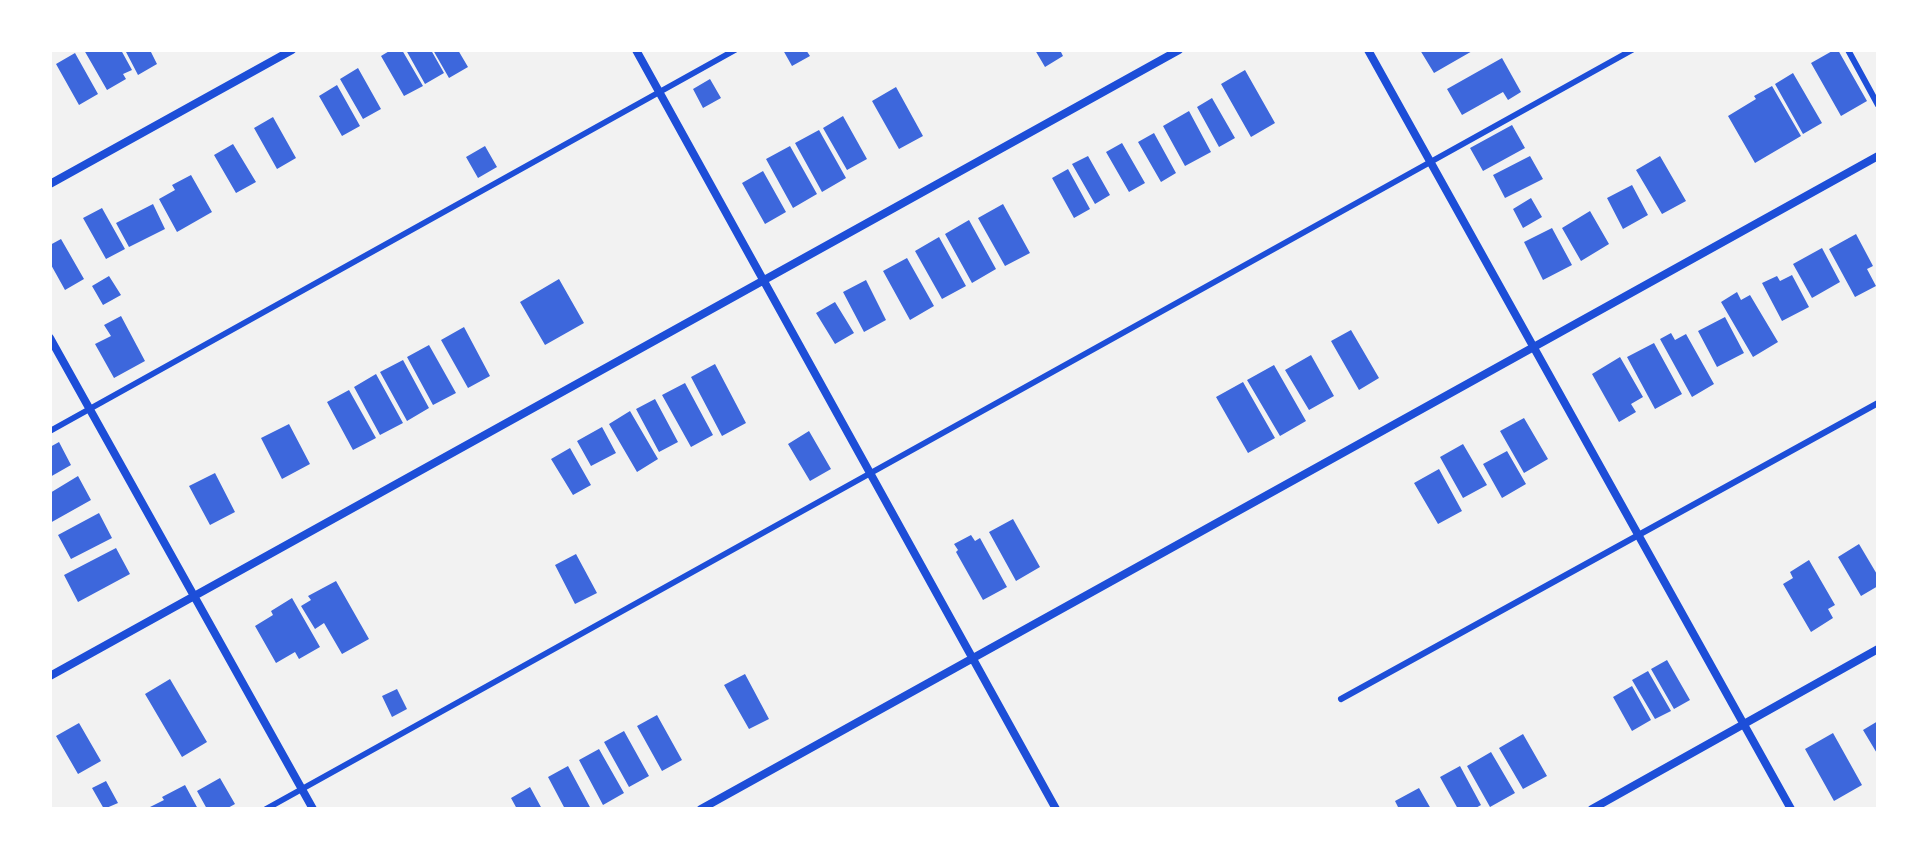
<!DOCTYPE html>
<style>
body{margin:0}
#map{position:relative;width:1928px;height:859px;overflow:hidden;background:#f2f2f2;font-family:"PT Sans",sans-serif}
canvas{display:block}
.frame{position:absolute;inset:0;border:52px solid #fff;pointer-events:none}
</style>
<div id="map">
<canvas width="1928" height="859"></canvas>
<div class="frame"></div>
</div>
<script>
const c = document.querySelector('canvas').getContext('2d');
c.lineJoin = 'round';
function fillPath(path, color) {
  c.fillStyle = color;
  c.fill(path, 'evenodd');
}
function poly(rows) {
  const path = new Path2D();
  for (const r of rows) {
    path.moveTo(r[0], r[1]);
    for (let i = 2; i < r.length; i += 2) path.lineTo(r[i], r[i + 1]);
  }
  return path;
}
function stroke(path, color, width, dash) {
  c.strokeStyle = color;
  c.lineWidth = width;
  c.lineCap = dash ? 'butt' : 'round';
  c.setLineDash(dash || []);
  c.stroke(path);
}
fillPath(poly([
 [84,50,121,50,132,70,123,74,126,79,107,90],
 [125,50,150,50,157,64,138,75],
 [391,50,402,50,423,86,404,96,381,56],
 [406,50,431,50,444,73,425,84],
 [433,50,458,50,468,67,449,78],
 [783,50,806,50,810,56,792,66],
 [1035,50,1060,50,1063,56,1045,67],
 [1420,50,1474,50,1434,73],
 [1834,50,1838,50,1867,101,1841,116,1811,63],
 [75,53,98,94,79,105,56,64],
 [1502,58,1521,92,1508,100,1503,92,1462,115,1447,89],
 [358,68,381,109,363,119,340,79],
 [1245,70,1275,123,1251,137,1221,84],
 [1793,73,1822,123,1803,134,1775,84],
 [710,79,721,98,703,108,693,89],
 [337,85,360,126,342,136,319,96],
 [1772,86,1801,136,1755,163,1728,116,1756,99,1754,96],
 [896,87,923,136,899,149,872,101],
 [1212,98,1235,138,1219,147,1197,107],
 [1189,111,1211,152,1185,166,1163,126],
 [843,116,867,159,847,170,823,128],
 [273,117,296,158,277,169,254,128],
 [1512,125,1525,148,1483,171,1470,148],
 [819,130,846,178,822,192,795,143],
 [1154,133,1176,173,1161,182,1138,142],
 [1122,143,1145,183,1129,192,1106,152],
 [233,144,256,182,236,193,214,155],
 [485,146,497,167,478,178,466,157],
 [790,146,817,194,793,208,766,159],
 [1088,156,1110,195,1095,204,1072,164],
 [1530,156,1543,179,1505,198,1493,175],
 [1660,156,1686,201,1662,214,1636,170],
 [1068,169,1090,209,1074,218,1052,178],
 [763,171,786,212,765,224,742,183],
 [191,175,212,212,177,232,159,199,175,190,172,185],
 [1632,185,1648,215,1623,229,1607,198],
 [1531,198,1542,217,1523,228,1513,209],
 [153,204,165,229,129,247,116,223],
 [1003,204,1030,253,1005,266,978,218],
 [102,208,125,249,106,259,83,218],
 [1590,211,1609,244,1581,261,1562,228],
 [969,220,996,269,972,283,945,234],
 [1552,228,1572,265,1543,280,1524,242],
 [1856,234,1873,266,1867,269,1876,286,1855,297,1829,249],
 [939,237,966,286,942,299,915,251],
 [61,239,84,279,65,290,50,263,50,245],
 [1822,248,1840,282,1812,298,1793,264],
 [907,258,934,306,910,320,883,271],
 [1792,275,1809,307,1782,321,1762,283,1777,276,1780,281],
 [109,276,121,295,103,305,92,286],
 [559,279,584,323,545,345,520,302],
 [866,280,886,320,864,332,843,292],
 [1737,292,1741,300,1750,295,1778,342,1753,357,1721,302],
 [835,302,854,333,835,344,816,313],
 [121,316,145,361,114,378,95,344,111,336,104,325],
 [1725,317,1744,353,1717,367,1698,331],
 [464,327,490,376,468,388,441,340],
 [1351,330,1379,378,1359,390,1331,341],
 [1671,333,1675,340,1686,334,1714,384,1692,397,1660,339],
 [1654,343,1682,394,1655,409,1627,357],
 [429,345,456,393,433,405,407,357],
 [1311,355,1334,396,1309,410,1285,370],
 [1620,357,1643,397,1631,404,1636,412,1619,422,1592,374],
 [403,360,429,408,407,421,380,372],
 [715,364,746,423,722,436,691,377],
 [1274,365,1306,421,1280,436,1247,380],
 [376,374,403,423,380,435,354,387],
 [1243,382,1275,438,1248,453,1216,397],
 [685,383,713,435,691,447,662,395],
 [349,390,376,438,353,450,327,402],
 [655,399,678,442,659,452,636,409],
 [630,411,658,459,637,472,609,424],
 [1524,418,1548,459,1524,473,1500,431],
 [289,424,310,464,282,479,261,438],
 [602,427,616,453,591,466,577,441],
 [809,431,831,469,810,481,788,444],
 [59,442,71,465,50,477,50,447],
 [1463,444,1487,485,1463,498,1440,457],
 [570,448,591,485,573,495,551,459],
 [1507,451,1526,484,1502,498,1483,464],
 [1439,469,1462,511,1438,524,1414,483],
 [215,473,235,512,210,525,189,486],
 [78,476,91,500,50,523,50,493],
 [99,513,112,538,71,559,58,535],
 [1013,519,1040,567,1016,581,989,532],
 [971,535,975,541,980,538,1007,587,983,600,956,552,958,550,954,544],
 [1859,544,1878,576,1878,586,1861,596,1838,557],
 [116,548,130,574,78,602,64,575],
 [576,554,597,593,575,604,555,565],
 [1809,560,1835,605,1828,609,1833,618,1811,632,1783,584,1793,578,1790,572],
 [336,581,369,639,342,654,324,623,315,629,301,606,311,600,308,596],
 [292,598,320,647,299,659,295,652,276,663,255,626,273,615,271,611],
 [1667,660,1690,700,1674,709,1651,669],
 [1648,671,1671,711,1655,719,1632,680],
 [745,674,769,719,749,729,724,685],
 [170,679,207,742,182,757,145,694],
 [1632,686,1651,720,1632,731,1613,697],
 [397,689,407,709,392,717,382,696],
 [657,715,682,760,662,771,637,726],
 [1878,721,1878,755,1863,730],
 [79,723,101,761,78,774,56,736],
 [624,731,649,776,629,787,604,742],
 [1833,733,1862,785,1834,801,1805,749],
 [1523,734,1547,776,1523,789,1499,748],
 [599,749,624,793,603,805,579,760],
 [1491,752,1515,793,1490,807,1467,766],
 [568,766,591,809,565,809,548,777],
 [1460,766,1481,805,1474,809,1458,809,1440,777],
 [220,778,235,804,226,809,207,809,197,791],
 [106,781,118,803,104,809,92,788],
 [185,785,198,809,146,809,164,800,162,797],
 [530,787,542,809,517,809,511,798],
 [1419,788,1431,809,1399,809,1395,801]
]), '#3d67dc');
stroke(poly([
 [1848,50,1878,105],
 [50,431,735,50],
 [1341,699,1878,403],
 [266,809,1632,50]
]), '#1d4ed8', 6);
stroke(poly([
 [636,50,1056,809],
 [1368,50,1791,809],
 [50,184,292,50],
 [50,338,313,809],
 [50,676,1179,50],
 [701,809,1878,156],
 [1592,809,1878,649]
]), '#1d4ed8', 8);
</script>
